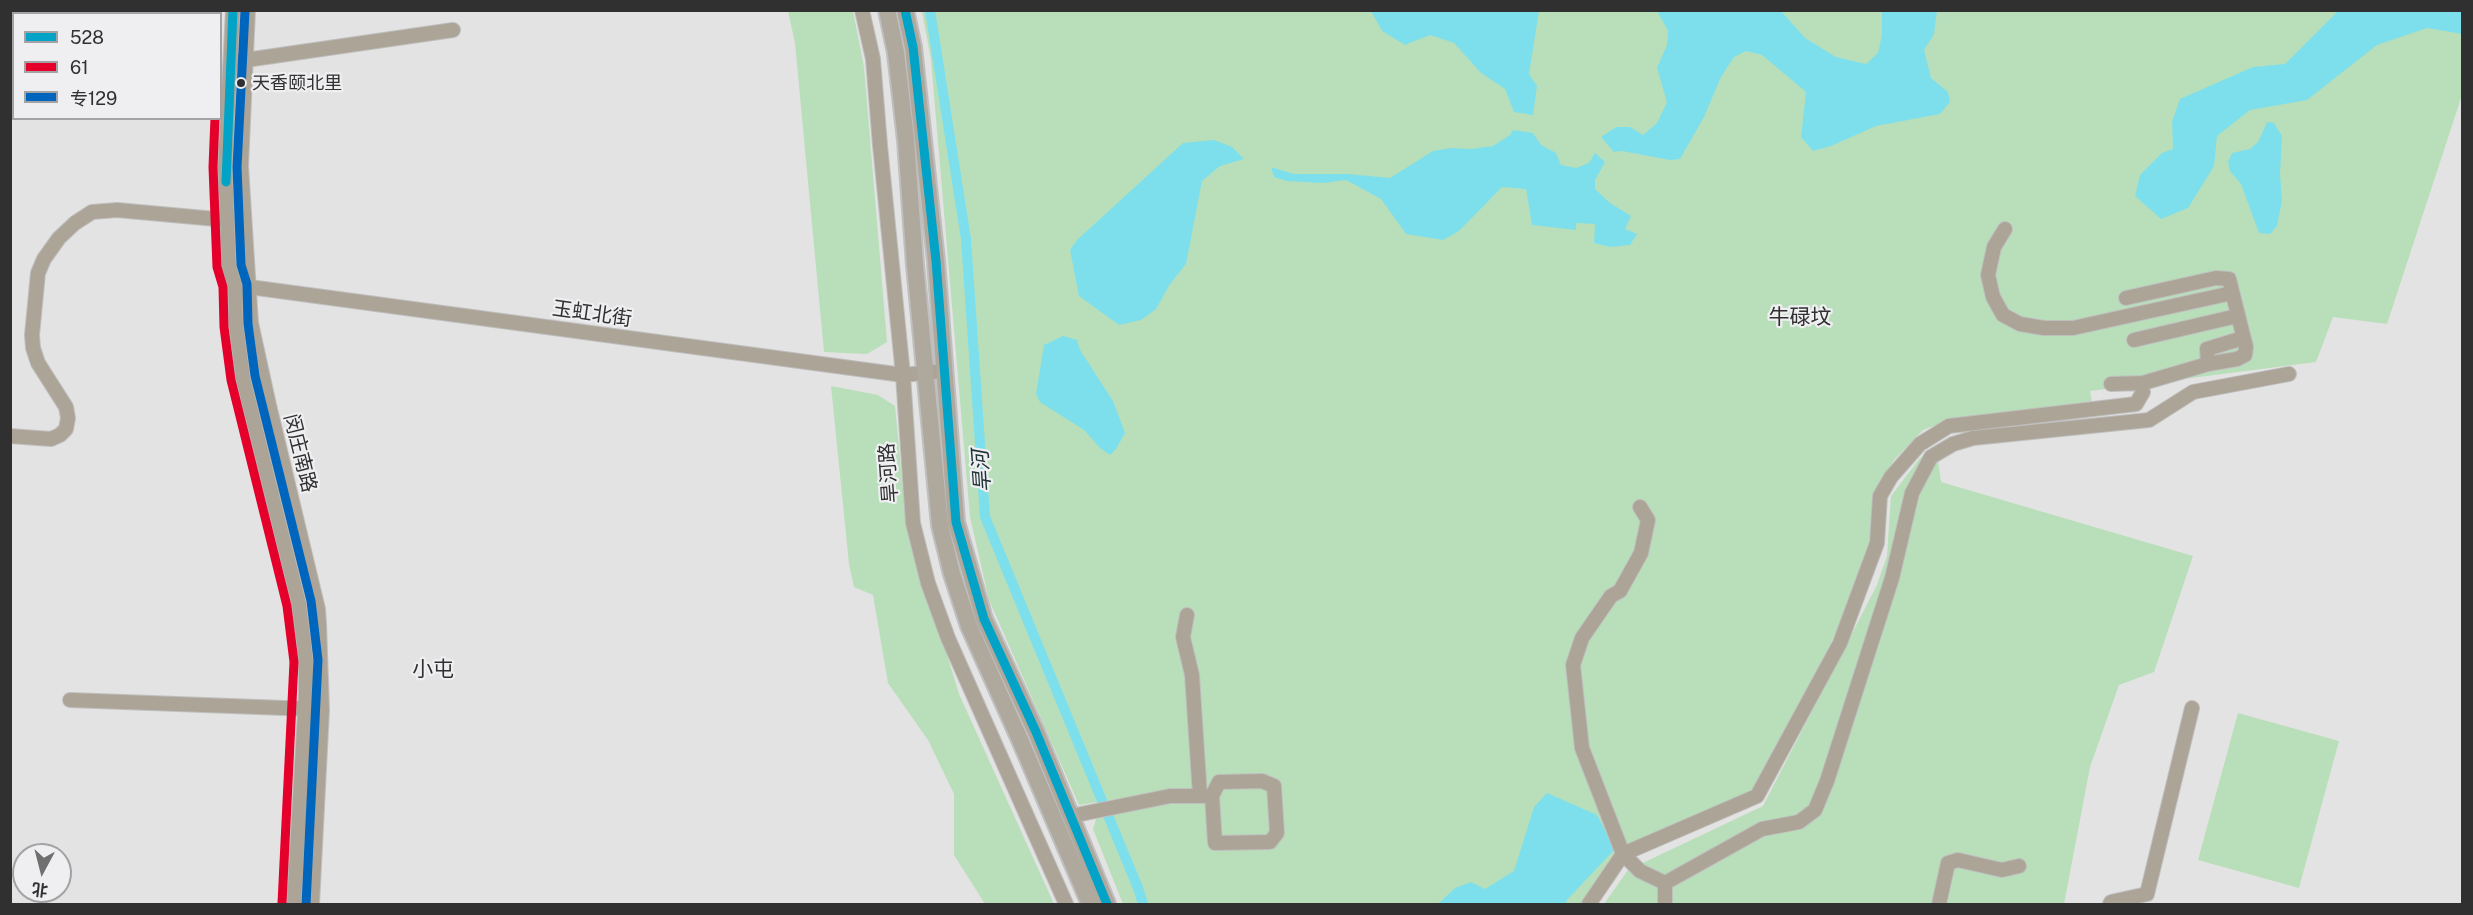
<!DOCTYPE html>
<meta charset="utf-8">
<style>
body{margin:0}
#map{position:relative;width:2473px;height:915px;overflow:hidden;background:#e3e3e3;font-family:"Public Sans","Noto Sans SC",sans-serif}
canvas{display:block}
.frame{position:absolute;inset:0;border:12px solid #303031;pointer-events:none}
.legend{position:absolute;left:12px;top:12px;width:210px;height:108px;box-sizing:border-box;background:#efeff2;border:2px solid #a3a3a5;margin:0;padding:8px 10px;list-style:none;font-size:18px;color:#303031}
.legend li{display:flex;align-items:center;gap:12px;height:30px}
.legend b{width:30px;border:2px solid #a3a3a5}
.north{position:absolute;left:12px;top:843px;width:60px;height:60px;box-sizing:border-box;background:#efeff2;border:2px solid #a3a3a5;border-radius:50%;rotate:187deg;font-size:16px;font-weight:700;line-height:24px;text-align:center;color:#303031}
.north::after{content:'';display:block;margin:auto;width:21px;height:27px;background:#6f6f6f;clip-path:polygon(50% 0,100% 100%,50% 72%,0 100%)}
</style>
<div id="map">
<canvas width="2473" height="915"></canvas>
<div class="frame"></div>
<ul class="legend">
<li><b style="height:8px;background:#02a3c6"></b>528</li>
<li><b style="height:8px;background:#e4002b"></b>61</li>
<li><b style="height:8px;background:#0065bd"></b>专129</li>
</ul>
<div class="north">北</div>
</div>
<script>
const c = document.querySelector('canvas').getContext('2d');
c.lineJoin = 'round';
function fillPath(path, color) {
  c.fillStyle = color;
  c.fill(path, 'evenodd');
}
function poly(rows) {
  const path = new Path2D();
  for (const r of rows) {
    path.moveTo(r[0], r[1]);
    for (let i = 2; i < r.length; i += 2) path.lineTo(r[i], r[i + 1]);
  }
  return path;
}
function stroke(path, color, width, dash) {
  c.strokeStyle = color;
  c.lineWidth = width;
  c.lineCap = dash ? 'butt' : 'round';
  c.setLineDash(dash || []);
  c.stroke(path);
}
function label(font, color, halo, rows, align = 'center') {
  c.font = font + ' "Public Sans","Noto Sans SC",sans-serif';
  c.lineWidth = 4.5;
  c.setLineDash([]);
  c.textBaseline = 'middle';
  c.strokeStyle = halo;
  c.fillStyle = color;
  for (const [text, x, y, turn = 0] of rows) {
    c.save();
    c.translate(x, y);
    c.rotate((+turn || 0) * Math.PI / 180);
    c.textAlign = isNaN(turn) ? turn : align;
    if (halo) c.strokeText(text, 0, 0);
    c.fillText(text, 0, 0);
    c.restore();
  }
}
fillPath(poly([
 [788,11,853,11,864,67,887,342,867,354,824,352,795,43],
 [922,11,2462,11,2462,95,2387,324,2333,317,2316,362,2090,391,2092,401,1950,420,1923,430,1894,460,1877,488,1869,543,1837,631,1757,785,1744,795,1617,851,1581,904,1123,904,1093,829,1096,819,1127,812,1122,798,1079,805,989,600,970,517,931,60],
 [831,386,878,395,895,406,906,520,959,694,1054,904,985,904,954,855,954,794,928,740,888,683,873,595,854,587,849,564],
 [1936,446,1941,482,2193,556,2154,672,2119,685,2090,767,2064,904,1604,904,1628,870,1763,806,1877,585,1887,556,1891,496,1920,458],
 [2238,713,2339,741,2299,888,2198,860]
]), '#b8dfb9');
fillPath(poly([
 [1371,11,1539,11,1529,74,1537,86,1533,115,1514,112,1505,89,1481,73,1454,43,1430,35,1405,45,1382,31],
 [1657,11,1781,11,1805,38,1836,57,1866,64,1878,53,1882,35,1882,11,1937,11,1934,34,1924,50,1931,78,1948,92,1950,102,1940,114,1876,126,1831,146,1813,151,1801,137,1806,92,1762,55,1746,51,1734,57,1721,77,1704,117,1680,159,1670,160,1622,151,1614,152,1601,137,1616,127,1630,127,1643,135,1657,123,1667,102,1657,68,1667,45,1668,31],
 [2338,11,2462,11,2462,34,2427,28,2377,45,2307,100,2250,110,2217,136,2214,166,2188,208,2161,219,2135,196,2140,175,2162,153,2173,149,2172,122,2180,99,2253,67,2285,64],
 [2267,122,2274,123,2282,136,2280,174,2282,201,2277,226,2270,234,2259,233,2241,184,2230,171,2228,162,2232,153,2250,149,2258,142],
 [1513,130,1533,133,1541,145,1556,153,1561,165,1576,168,1589,163,1595,153,1605,162,1595,180,1595,189,1610,203,1631,216,1625,229,1637,234,1630,245,1610,247,1594,243,1595,224,1576,223,1576,230,1532,225,1526,189,1502,187,1459,231,1443,240,1406,234,1381,199,1346,180,1323,183,1287,181,1274,177,1271,167,1294,174,1348,174,1390,178,1433,151,1451,148,1471,149,1493,146,1510,135],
 [1214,140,1232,147,1244,159,1220,166,1202,181,1186,264,1170,284,1156,309,1141,320,1119,325,1079,296,1070,250,1077,240,1183,143],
 [1063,336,1077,340,1080,350,1113,401,1125,433,1116,449,1110,455,1100,448,1084,430,1040,402,1036,394,1044,345],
 [1547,793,1597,815,1615,849,1567,900,1566,904,1438,904,1455,888,1471,882,1485,889,1514,871,1534,807]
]), '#7edfec');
stroke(poly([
 [930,10,966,239,985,517,1138,888,1143,904]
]), '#7edfec', 10);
const minor = poly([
 [233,10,225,167,229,267,235,285,236,325,243,378,299,604,306,661,306,693,294,904],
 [248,10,241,166,251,323,269,405,318,609,319,623,322,710,312,904],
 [862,10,873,59,880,145,903,375,913,523,928,583,948,638,1066,904],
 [239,61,453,30],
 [2005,229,1994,247,1988,275,1993,297,2003,315,2020,324,2044,328,2073,328,2232,293],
 [242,286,903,375,944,371],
 [2134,340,2237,316],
 [2208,364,2207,349,2243,338],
 [2111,384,2143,383,2208,364,2237,359,2245,355,2246,347,2229,279,2216,278,2126,298],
 [10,436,51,439,60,435,66,429,68,418,66,407,38,363,33,348,32,335,38,273,44,259,59,238,75,223,92,212,117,210,227,220],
 [1640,507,1648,520,1641,553,1620,591,1611,596,1582,638,1573,665,1582,748,1623,854,1640,871,1665,883,1762,829,1799,822,1815,810,1827,781,1892,578,1912,493,1931,457,1953,444,1973,438,2149,420,2193,392,2289,374],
 [1187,615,1183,637,1192,675,1200,796],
 [70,700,311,709],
 [1071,816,1170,796,1212,796,1215,843,1270,842,1277,833,1274,786,1262,781,1219,782,1212,796],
 [1589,904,1623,854,1757,796,1840,643,1877,543,1880,496,1891,477,1920,444,1949,426,2136,404,2143,392],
 [1665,904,1665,883],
 [1939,904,1948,863,1958,860,2002,870,2019,866],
 [2110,904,2111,902,2147,894,2192,708]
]);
const major = poly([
 [887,10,896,53,906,140,915,265,940,525,952,574,969,626,1021,742,1090,904],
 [905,10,913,47,936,261,956,522,984,619,1036,732,1107,904]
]);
stroke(minor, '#bfbfbf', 16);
stroke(major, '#bfbfbf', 20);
stroke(minor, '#ada498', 14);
stroke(major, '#afa89d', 16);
stroke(poly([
 [905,10,913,47,936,261,956,522,984,619,1036,732,1107,904],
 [226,182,233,10]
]), '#02a3c6', 9);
stroke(poly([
 [215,118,213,167,217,267,223,287,224,327,231,380,287,606,294,662,282,903]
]), '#e4002b', 9);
stroke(poly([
 [245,11,237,167,241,265,247,284,248,324,255,376,311,601,318,660,306,904]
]), '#0065bd', 9);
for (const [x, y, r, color] of [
 [241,83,5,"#303031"]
]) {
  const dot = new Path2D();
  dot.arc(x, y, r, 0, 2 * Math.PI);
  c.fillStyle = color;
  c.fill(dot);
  stroke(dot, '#efeff2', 2);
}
label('18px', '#303031', '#efeff2', [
 ["天香颐北里",252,83]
], 'left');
label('20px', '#303031', '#efeff2', [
 ["玉虹北街",592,314,8],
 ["闵庄南路",300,453,76],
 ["旱河路",889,473,-94]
]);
label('21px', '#303031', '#efeff2', [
 ["牛碌坟",1800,318],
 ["小屯",433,670]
]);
label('italic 21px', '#1c3336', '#efeff2', [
 ["旱河",982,471,-94]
]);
</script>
